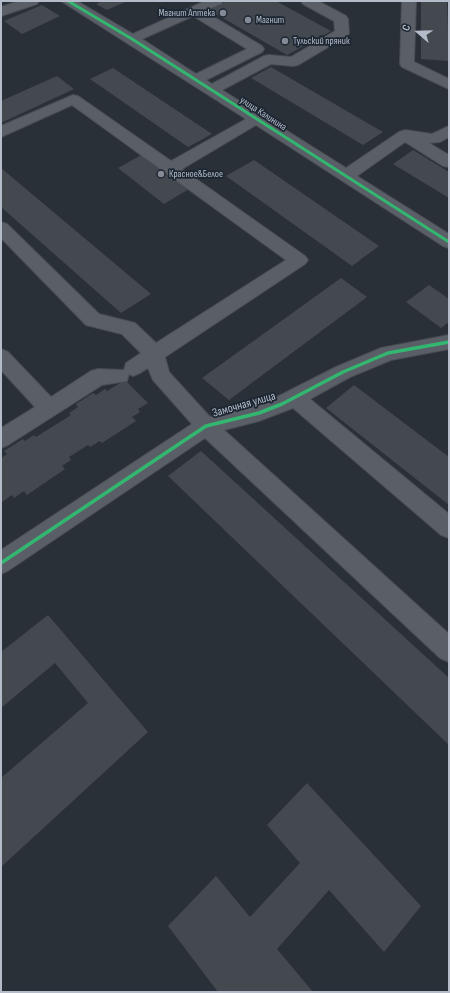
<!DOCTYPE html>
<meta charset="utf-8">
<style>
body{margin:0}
#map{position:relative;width:450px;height:993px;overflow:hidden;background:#2a3038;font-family:"Sofia Sans Condensed",sans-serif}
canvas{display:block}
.frame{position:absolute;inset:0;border:2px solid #b4bcc9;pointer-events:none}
.north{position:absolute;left:398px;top:12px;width:40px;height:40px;-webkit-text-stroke:3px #1d2633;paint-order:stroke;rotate:290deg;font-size:11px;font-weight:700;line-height:16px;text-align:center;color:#b4bcc9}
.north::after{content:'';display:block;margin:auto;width:14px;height:18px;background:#b4bcc9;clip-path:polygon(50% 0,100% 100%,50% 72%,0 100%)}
</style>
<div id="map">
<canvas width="450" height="993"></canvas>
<div class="frame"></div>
<div class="north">С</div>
</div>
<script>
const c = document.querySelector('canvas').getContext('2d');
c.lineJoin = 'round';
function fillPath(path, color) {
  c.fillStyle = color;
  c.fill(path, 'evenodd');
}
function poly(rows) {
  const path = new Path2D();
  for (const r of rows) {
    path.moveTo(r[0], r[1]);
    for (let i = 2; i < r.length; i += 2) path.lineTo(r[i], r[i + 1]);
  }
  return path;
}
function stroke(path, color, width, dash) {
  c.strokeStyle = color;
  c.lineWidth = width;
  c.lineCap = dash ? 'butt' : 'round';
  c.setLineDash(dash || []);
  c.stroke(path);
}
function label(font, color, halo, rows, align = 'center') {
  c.font = font + ' "Sofia Sans Condensed",sans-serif';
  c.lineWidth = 3.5;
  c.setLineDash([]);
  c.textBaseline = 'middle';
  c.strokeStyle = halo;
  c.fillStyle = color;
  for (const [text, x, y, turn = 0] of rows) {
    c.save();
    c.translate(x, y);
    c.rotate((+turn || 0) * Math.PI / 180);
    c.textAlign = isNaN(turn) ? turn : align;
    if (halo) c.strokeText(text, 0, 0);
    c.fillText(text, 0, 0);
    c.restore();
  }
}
fillPath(poly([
 [102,1,127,1,107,10,96,4],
 [227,1,276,1,331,31,287,55,209,10],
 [421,1,447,1,449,61,421,59],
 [42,5,60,16,22,34,4,21],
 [271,67,383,132,363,145,251,78],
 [113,68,212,134,188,147,90,79],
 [57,76,74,89,1,123,1,101],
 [413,150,449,172,449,198,393,164],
 [143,154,189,189,164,204,118,168],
 [254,160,379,246,352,266,226,176],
 [1,168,151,294,121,313,1,207],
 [341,278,367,297,229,400,202,378],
 [429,285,449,299,449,322,441,328,406,302],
 [125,380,148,403,138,409,140,412,132,417,136,421,102,443,100,441,90,447,88,445,69,457,71,460,62,466,65,469,27,495,24,491,14,498,12,495,1,503,1,458,7,454,4,451,23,439,25,441,34,435,36,437,71,415,69,413,78,407,76,404,93,393,96,395,105,389,107,391],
 [354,385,449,457,449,505,326,408],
 [201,451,449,678,449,745,168,476],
 [48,615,148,732,1,867,1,778,88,703,55,663,1,708,1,652],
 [307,783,421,906,384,952,329,890,277,949,313,992,218,992,168,926,216,876,250,917,300,863,267,825]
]), '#444950');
const minor = poly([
 [19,1,39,1,37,4,1,16,1,7,19,1],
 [61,1,77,1,133,34,205,1,223,1,221,4,204,11,262,46,264,49,262,52,206,80,212,84,264,56,269,55,291,57,335,31,334,21,303,4,301,1,318,1,346,16,348,19,349,33,347,36,298,65,293,66,271,64,222,90,346,168,399,132,405,130,432,134,449,126,449,137,440,142,429,143,449,155,449,167,443,166,405,142,357,176,449,234,449,248,443,246,256,125,182,169,305,256,308,260,305,264,165,357,169,372,210,417,256,405,275,398,336,367,381,348,449,335,449,349,391,360,350,377,310,399,449,514,449,538,441,535,293,408,259,421,224,430,449,634,449,662,440,658,205,438,9,570,1,574,1,550,192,424,153,380,148,368,140,373,133,376,129,374,127,381,102,385,8,445,1,448,1,428,35,407,1,370,1,349,8,352,51,397,91,371,98,369,124,370,126,363,141,353,122,334,86,325,1,238,1,222,7,224,99,314,135,323,156,343,286,260,72,105,1,137,1,126,73,95,78,96,171,161,246,119,61,1],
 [193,16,247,49,196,74,142,39,193,16],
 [402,1,416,1,414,62,449,79,449,89,402,67,400,64,402,1]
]);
stroke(minor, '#484c53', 2);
fillPath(minor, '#5a5e66');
stroke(poly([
 [68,1,132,39,449,242]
]), '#33b770', 3);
stroke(poly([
 [1,563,206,426,259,413,282,404,343,372,388,353,449,342]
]), '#33b770', 3.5);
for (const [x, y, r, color] of [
 [223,13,4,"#848b96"],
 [248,20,4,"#848b96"],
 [285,41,4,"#848b96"],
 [161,174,4,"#848b96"]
]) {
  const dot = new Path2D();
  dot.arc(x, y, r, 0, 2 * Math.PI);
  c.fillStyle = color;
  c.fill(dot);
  stroke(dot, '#1d2633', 1.5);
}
label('10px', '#b4bcc9', '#1d2633', [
 ["Магнит Аптека",215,13,"right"],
 ["Магнит",256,20],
 ["Тульский пряник",293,41],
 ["Красное&Белое",169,174]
], 'left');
label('10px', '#b4bcc9', '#1d2633', [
 ["улица Калинина",263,114,33]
]);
label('12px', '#b4bcc9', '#1d2633', [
 ["Замочная улица",244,405,-16]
]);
</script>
